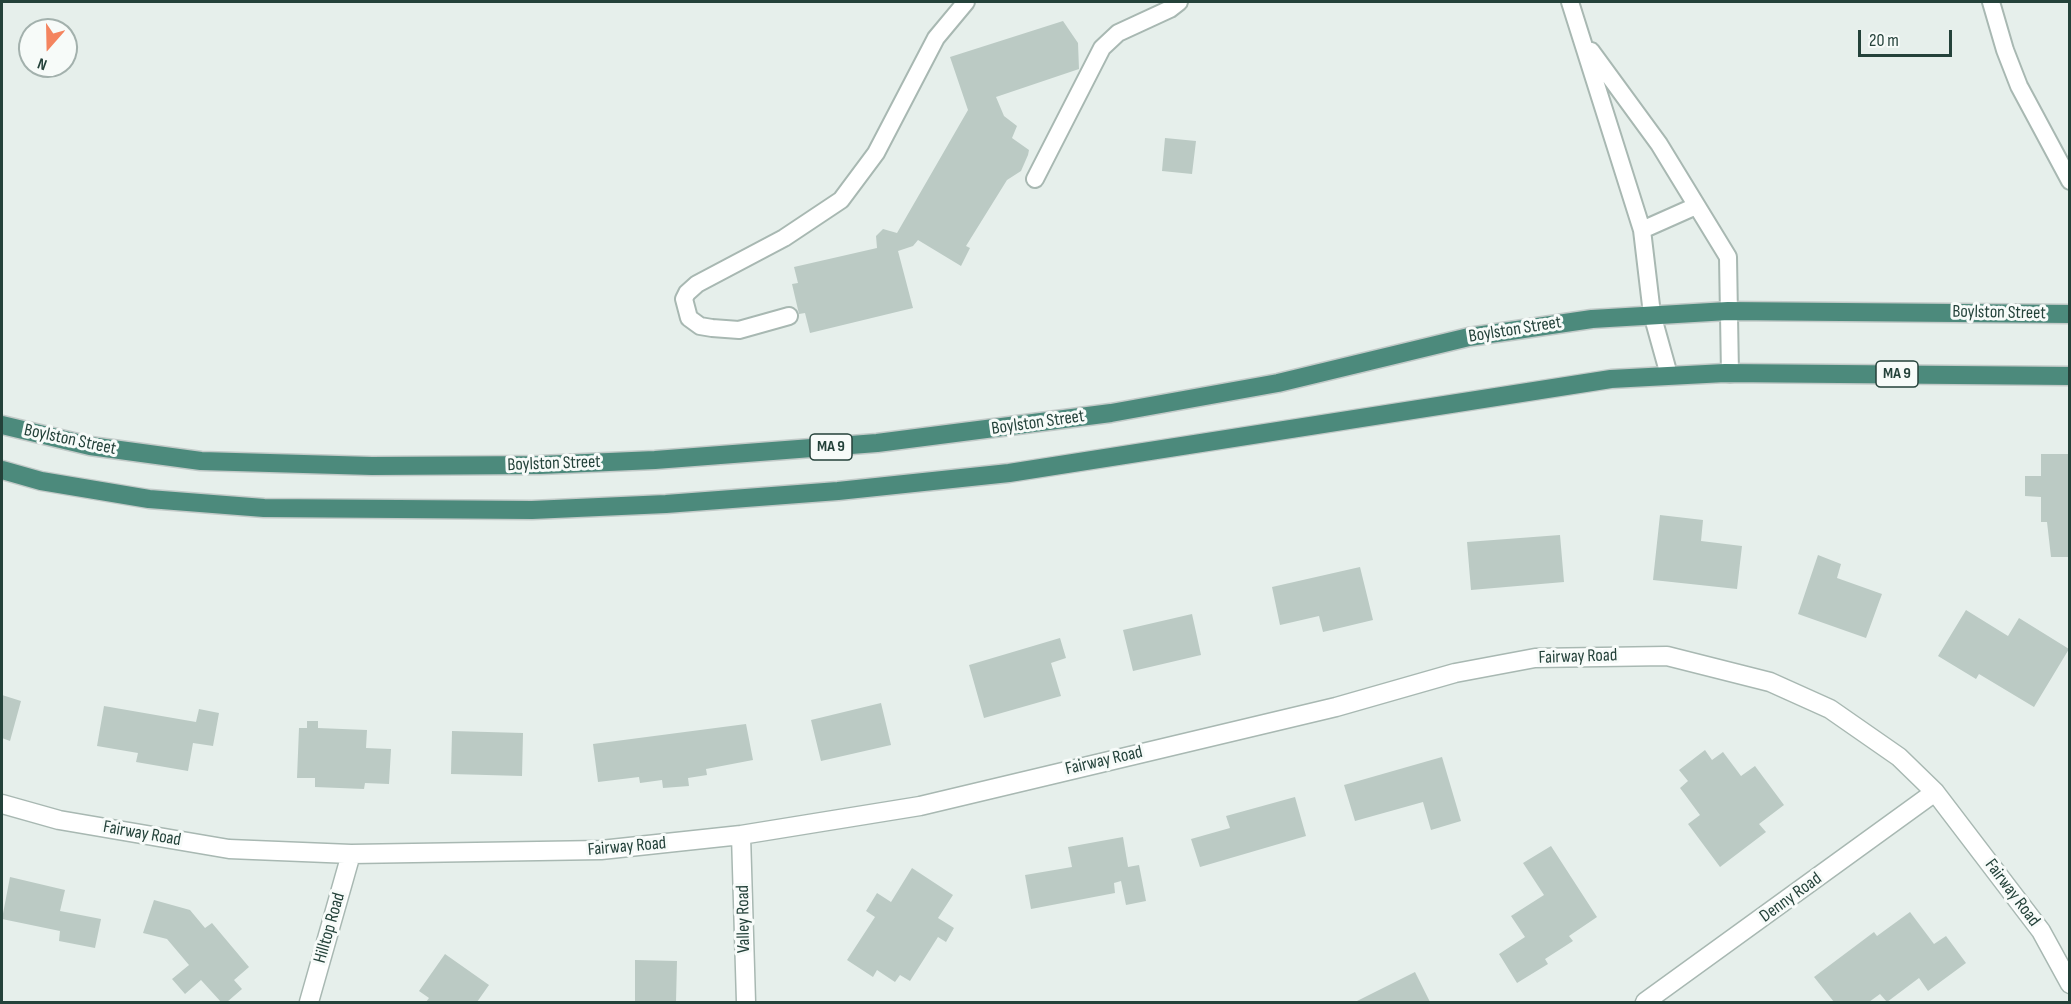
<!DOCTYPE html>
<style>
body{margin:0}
#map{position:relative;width:2071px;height:1004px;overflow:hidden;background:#e6efeb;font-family:"Sofia Sans Condensed",sans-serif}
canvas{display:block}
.frame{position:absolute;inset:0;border:3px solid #24423a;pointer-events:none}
.north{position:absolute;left:18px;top:18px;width:60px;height:60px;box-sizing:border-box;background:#f7fbf9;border:2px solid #a3b1ad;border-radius:50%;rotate:200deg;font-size:16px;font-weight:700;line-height:24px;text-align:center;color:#24423a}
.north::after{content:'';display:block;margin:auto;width:21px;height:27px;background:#f4845f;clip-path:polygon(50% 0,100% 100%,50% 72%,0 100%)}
.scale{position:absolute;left:1858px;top:30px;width:94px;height:27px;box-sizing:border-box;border:3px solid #24423a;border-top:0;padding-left:8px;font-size:18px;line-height:21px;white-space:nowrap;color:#24423a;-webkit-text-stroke:4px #f7fbf9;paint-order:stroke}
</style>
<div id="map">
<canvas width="2071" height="1004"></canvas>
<div class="frame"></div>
<div class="north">N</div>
<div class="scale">20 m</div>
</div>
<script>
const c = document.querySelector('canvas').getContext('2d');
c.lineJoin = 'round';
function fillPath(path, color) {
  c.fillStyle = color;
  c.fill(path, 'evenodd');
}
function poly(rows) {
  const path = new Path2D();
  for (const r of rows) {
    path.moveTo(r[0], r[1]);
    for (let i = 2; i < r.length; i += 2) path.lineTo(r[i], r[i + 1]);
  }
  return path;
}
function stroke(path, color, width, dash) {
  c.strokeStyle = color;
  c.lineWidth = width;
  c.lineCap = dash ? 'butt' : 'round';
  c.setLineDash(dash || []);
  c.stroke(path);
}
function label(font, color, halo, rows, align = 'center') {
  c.font = font + ' "Sofia Sans Condensed",sans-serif';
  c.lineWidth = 6;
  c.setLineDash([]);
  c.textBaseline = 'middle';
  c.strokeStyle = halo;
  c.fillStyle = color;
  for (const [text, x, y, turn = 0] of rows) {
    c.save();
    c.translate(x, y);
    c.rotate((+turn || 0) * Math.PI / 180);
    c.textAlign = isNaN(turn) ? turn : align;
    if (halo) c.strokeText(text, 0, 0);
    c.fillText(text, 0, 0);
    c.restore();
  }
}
fillPath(poly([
 [1063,21,1078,43,1079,69,996,97,1004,116,1017,126,1012,138,1029,150,1028,155,1021,171,1007,180,966,246,970,248,961,266,918,240,913,246,898,251,913,308,810,333,805,313,799,314,792,284,798,283,794,267,877,248,876,236,883,229,897,233,968,110,950,57],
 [1165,138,1196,141,1192,174,1162,171],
 [2041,454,2070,454,2070,557,2051,557,2047,522,2041,522,2041,497,2025,496,2025,476,2041,476],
 [1660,515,1703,520,1701,541,1742,546,1737,589,1653,580],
 [1560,535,1564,582,1471,590,1467,542],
 [1818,555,1841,564,1837,578,1882,594,1866,638,1798,614],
 [1360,567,1373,620,1323,632,1319,616,1280,625,1272,587],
 [1966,610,2008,636,2019,618,2069,649,2034,707,1979,674,1976,679,1938,656],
 [1192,614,1201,655,1133,671,1123,630],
 [1060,638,1066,658,1051,663,1061,696,984,718,969,665],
 [2,695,21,701,10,741,2,738],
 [881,703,891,745,821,761,811,720],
 [104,706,196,722,199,709,219,713,213,746,193,743,188,771,136,762,138,753,97,746],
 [307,721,318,721,318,728,367,730,366,748,391,749,389,784,365,783,364,789,315,787,315,778,297,778,299,728,307,728],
 [746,724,753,760,706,769,707,775,688,778,689,786,663,788,662,780,640,783,639,777,598,782,593,744],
 [452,731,523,733,522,776,451,774],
 [1705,750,1712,760,1723,752,1741,776,1755,766,1784,805,1759,824,1766,832,1720,867,1688,824,1700,815,1680,788,1688,781,1679,770],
 [1442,757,1461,821,1431,830,1423,802,1355,821,1344,785],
 [1295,797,1306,836,1200,867,1191,839,1230,828,1226,816],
 [1123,837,1128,867,1139,865,1146,901,1126,905,1121,881,1114,883,1115,893,1031,909,1025,875,1072,867,1068,847],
 [1551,846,1597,917,1569,936,1573,941,1545,959,1548,964,1517,983,1499,954,1525,937,1511,916,1544,895,1523,863],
 [912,868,953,895,938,918,954,928,946,942,938,937,910,981,900,975,895,982,877,970,873,977,847,960,875,917,866,911,877,893,891,902],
 [10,877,65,890,60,911,101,919,95,948,59,941,60,931,2,919],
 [154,900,190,910,205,928,212,923,249,967,234,980,242,989,227,1002,221,1002,201,980,185,994,172,979,189,965,167,939,143,933],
 [1910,912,1934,944,1946,936,1966,963,1928,991,1919,978,1887,1002,1880,994,1869,1002,1834,1002,1814,977,1874,932,1877,936],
 [445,954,489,985,477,1002,426,1002,429,998,419,991],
 [635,960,677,961,676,1002,635,1002],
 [1415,972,1430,1002,1355,1002]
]), '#bbcac4');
const service = poly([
 [1570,2,1642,230,1652,314,1669,375],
 [1991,2,2005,50,2019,86,2070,181],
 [1591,51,1659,144,1728,257,1730,374],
 [1035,179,1102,48,1118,33,1170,9,1179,2],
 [1642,230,1696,206],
 [789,316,739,330,712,328,700,326,689,318,684,299,687,293,697,284,784,238,841,200,876,153,936,38,966,2]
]);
const minor = poly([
 [2,804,59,820,229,849,351,854,601,850,741,835,920,806,1336,707,1455,673,1535,658,1667,656,1770,682,1830,709,1899,757,1935,792,2041,931,2070,984],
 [741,835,746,1002],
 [309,1002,351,854],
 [1645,1002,1935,792]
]);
const trunk = poly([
 [2,425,90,446,201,461,372,466,540,465,655,460,877,443,1111,413,1278,383,1469,337,1592,319,1728,311,2070,314],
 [2,470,41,481,149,499,264,508,532,510,666,504,838,491,1009,473,1611,379,1725,373,2070,376]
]);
stroke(service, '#a8b8b2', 20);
stroke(minor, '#a8b8b2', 21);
stroke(trunk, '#c2cac8', 21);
stroke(service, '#fff', 16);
stroke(minor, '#fff', 18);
stroke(trunk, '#4c8a7c', 18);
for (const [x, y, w] of [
 [1897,374,42],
 [831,447,42]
]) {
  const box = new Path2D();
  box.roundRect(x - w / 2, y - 13, w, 26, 4.5);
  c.fillStyle = '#f7fbf9';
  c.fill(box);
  stroke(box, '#24423a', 1.5);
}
label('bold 16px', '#24423a', null, [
 ["MA 9",1897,374],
 ["MA 9",831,447]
]);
label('18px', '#24423a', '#f7fbf9', [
 ["Boylston Street",1999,313,1],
 ["Boylston Street",1515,330,-9],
 ["Boylston Street",1038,423,-8],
 ["Boylston Street",70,440,12],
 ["Boylston Street",554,464,-2],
 ["Fairway Road",1578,657,-2],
 ["Fairway Road",1104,761,-13],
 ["Fairway Road",142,834,10],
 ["Fairway Road",627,847,-5],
 ["Fairway Road",2012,893,53],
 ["Denny Road",1791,898,-36],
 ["Valley Road",744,919,-91],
 ["Hilltop Road",330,928,-74]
]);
</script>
